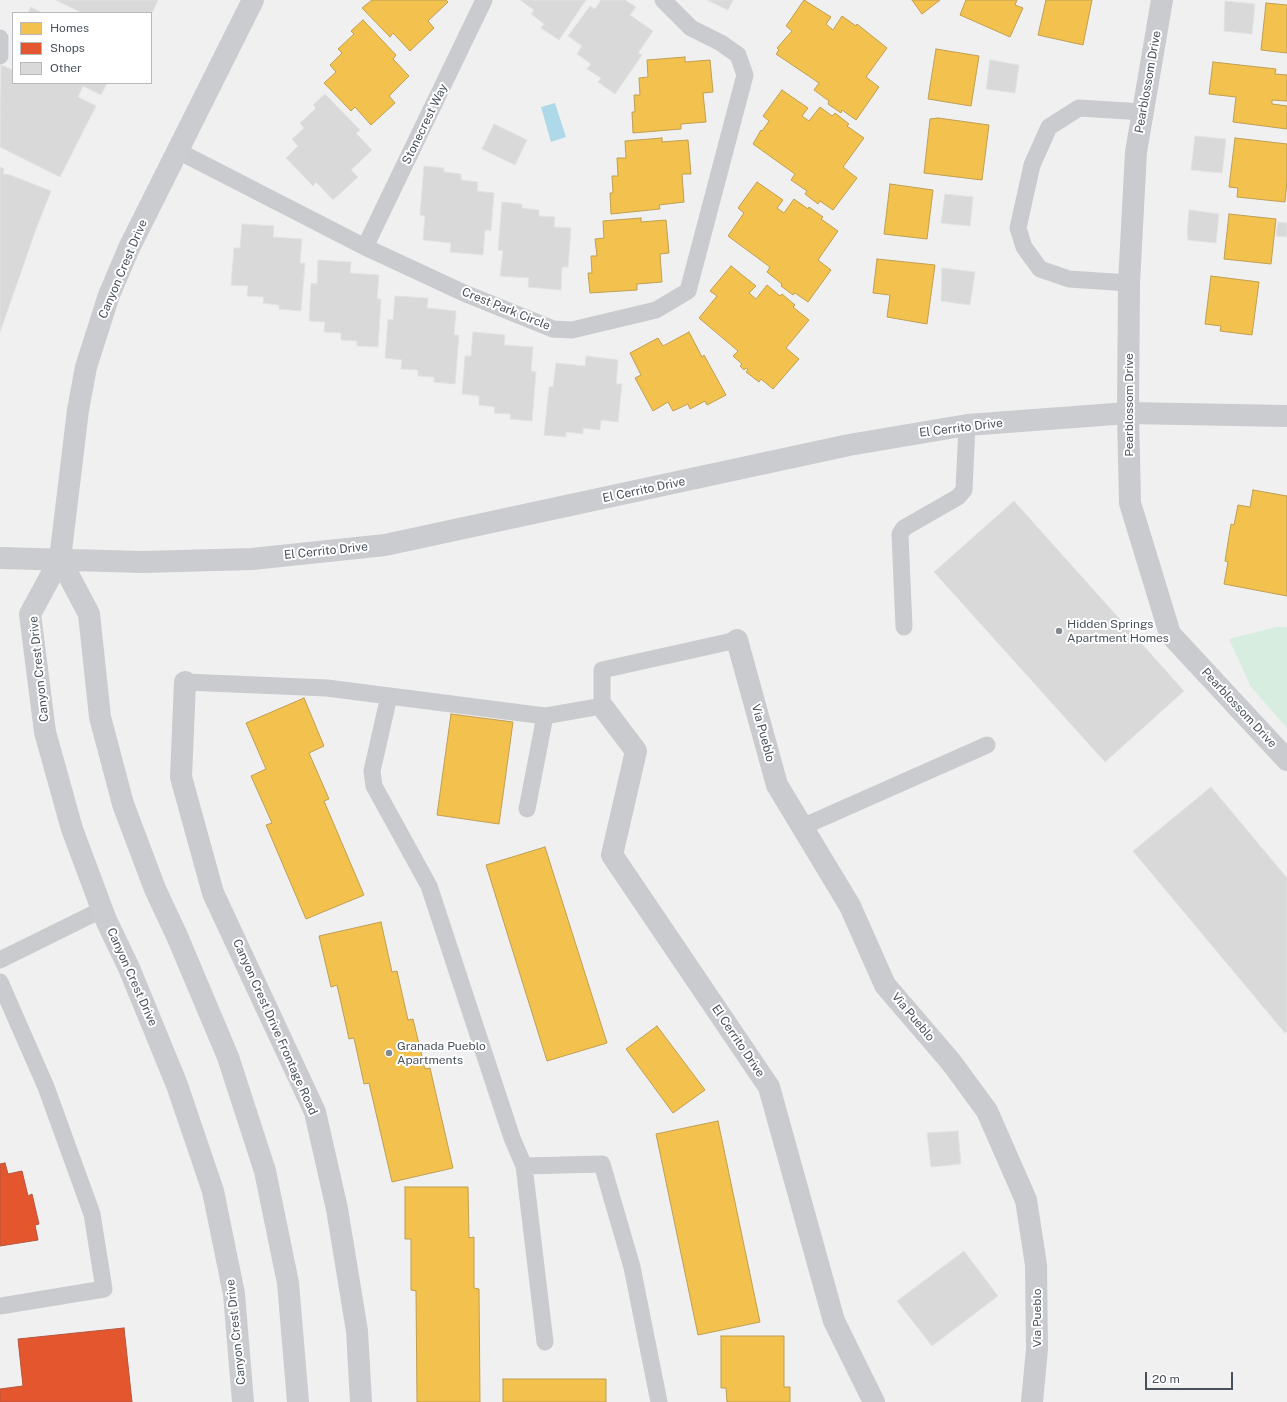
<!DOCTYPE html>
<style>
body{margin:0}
#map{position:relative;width:1287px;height:1402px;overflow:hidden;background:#f0f0f0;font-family:"Public Sans",sans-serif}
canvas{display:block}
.legend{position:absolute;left:12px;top:12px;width:140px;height:72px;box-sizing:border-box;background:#fff;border:1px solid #b6b9bd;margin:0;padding:5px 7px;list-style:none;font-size:12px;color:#48515b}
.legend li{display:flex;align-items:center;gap:8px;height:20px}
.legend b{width:20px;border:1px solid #b6b9bd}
.scale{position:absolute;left:1145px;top:1372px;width:88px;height:18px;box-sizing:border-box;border:2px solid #48515b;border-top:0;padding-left:5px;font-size:12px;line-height:14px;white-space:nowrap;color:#48515b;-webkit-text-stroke:3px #fff;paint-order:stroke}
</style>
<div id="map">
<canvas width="1287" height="1402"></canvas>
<ul class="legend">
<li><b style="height:11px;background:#f2c14e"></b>Homes</li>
<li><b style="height:11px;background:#e4572e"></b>Shops</li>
<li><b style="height:11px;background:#d9d9da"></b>Other</li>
</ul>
<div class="scale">20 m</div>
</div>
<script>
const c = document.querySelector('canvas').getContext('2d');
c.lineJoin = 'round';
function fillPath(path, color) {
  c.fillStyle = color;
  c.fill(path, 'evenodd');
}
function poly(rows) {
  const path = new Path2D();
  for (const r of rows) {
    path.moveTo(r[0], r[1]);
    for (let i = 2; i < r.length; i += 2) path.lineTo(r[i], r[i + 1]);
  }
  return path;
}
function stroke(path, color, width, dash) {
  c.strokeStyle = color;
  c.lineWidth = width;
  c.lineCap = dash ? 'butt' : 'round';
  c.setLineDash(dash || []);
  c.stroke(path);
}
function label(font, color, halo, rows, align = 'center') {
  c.font = font + ' "Public Sans",sans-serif';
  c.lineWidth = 4;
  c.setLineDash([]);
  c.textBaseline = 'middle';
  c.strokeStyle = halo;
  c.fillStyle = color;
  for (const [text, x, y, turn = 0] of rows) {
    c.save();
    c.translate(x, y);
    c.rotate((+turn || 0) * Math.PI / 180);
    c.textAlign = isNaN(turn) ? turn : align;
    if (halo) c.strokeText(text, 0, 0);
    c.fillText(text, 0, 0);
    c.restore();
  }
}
fillPath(poly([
 [1276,627,1287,627,1287,728,1251,687,1229,639]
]), '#d6ede0');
fillPath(poly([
 [555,103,566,137,551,142,541,107]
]), '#aed9e8');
const homes = poly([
 [372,0,446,0,448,2,428,21,434,28,410,51,393,33,390,37,362,8,372,0],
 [804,0,831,17,826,24,833,30,842,16,856,26,857,24,887,48,866,77,879,87,856,120,842,110,841,113,828,104,829,101,814,90,819,83,776,54,779,50,777,48,792,31,786,26,804,0],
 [912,0,940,0,922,14,912,0],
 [966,0,1017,0,1015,5,1023,8,1010,37,960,15,966,0],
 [1046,0,1092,0,1083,45,1038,35,1046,0],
 [1266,3,1287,5,1287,53,1261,50,1266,3],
 [363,20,396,55,393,59,409,76,389,96,395,103,371,125,355,107,351,111,324,83,336,72,330,65,342,53,338,49,354,34,351,31,363,20],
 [936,49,979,56,971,106,928,99,936,49],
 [685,57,685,62,710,60,713,92,703,93,706,122,681,124,681,129,633,133,632,112,635,112,634,95,640,95,639,78,648,77,647,60,685,57],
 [1213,62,1276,69,1275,74,1287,75,1287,101,1272,100,1272,104,1287,106,1287,129,1233,122,1236,97,1209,94,1213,62],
 [782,90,808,108,802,116,809,121,820,107,832,116,835,113,849,124,847,126,864,138,843,167,857,178,833,210,820,201,818,204,805,194,807,191,791,180,795,174,753,144,761,130,762,131,769,121,763,116,782,90],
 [938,118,989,125,982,180,924,173,930,119,938,118],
 [662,138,662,142,688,140,691,174,682,174,684,202,659,205,660,209,611,214,610,193,613,193,612,176,618,176,617,158,626,158,625,141,662,138],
 [1235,138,1287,144,1287,181,1285,202,1237,197,1238,188,1229,187,1235,138],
 [757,182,783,200,777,208,784,213,794,199,808,209,809,207,823,217,821,219,838,231,818,260,831,270,808,302,795,293,793,295,781,286,782,284,767,272,770,267,728,236,744,213,738,208,757,182],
 [890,184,933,190,927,239,884,234,890,184],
 [1229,214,1276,219,1271,264,1224,259,1229,214],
 [641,218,641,222,666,220,669,253,660,254,662,282,637,284,637,290,590,293,588,273,592,273,591,256,597,256,595,239,604,238,603,221,641,218],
 [877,259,935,265,927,324,887,317,890,295,873,293,877,259],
 [731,266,756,286,749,293,756,299,767,285,780,296,782,294,795,305,793,307,809,320,786,348,799,359,773,389,761,379,759,382,746,372,748,369,746,368,744,370,740,366,742,364,733,356,738,351,699,318,717,296,710,291,731,266],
 [1211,276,1259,282,1252,335,1220,331,1221,326,1205,324,1211,276],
 [689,332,702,357,704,355,726,395,707,405,705,401,690,409,688,404,673,411,668,402,653,411,635,378,641,375,630,353,658,338,663,346,689,332],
 [1253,490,1287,496,1287,596,1224,584,1228,562,1225,561,1231,524,1234,525,1238,505,1250,507,1253,490],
 [304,698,324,746,309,753,329,799,324,801,364,895,306,919,266,825,272,823,251,776,266,769,246,723,304,698],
 [451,714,513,722,499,824,437,815,451,714],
 [545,847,607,1043,547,1061,486,865,545,847],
 [381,922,392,972,397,971,408,1020,413,1019,425,1069,430,1068,453,1168,392,1182,369,1083,364,1084,354,1038,349,1039,337,985,331,987,319,936,381,922],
 [657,1026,705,1090,673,1113,626,1049,657,1026],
 [718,1121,760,1322,698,1335,656,1134,718,1121],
 [405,1187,468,1187,469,1238,474,1237,474,1288,479,1289,480,1402,417,1402,416,1291,411,1290,411,1239,405,1239,405,1187],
 [721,1336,784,1336,784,1387,790,1387,790,1402,727,1402,726,1388,721,1388,721,1336],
 [503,1379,606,1379,606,1402,503,1402,503,1379]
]);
fillPath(homes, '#f2c14e');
stroke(homes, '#bf9f52', 1);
const shops = poly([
 [5,1163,8,1174,22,1171,28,1196,32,1194,39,1224,35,1225,38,1240,0,1246,0,1164,5,1163],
 [124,1328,132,1402,0,1402,0,1389,23,1386,18,1339,124,1328]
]);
fillPath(shops, '#e4572e');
stroke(shops, '#b5553c', 1);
const building = poly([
 [56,0,158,0,151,15,151,13,82,13,56,0],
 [520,0,586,0,559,40,541,28,544,24,531,14,534,10,520,0],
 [601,0,625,0,636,7,630,15,653,31,638,53,642,55,615,94,598,82,601,78,587,69,591,64,577,54,582,46,568,36,590,6,595,9,601,0],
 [707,0,733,0,728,10,707,0],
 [1225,1,1255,4,1252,34,1224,31,1225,1],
 [31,7,42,13,28,13,31,7],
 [990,60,1019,65,1015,93,986,89,990,60],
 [1,65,13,70,13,83,107,83,101,95,83,86,78,97,96,106,60,177,0,147,1,65],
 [325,94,360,130,356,133,372,150,351,170,358,177,333,200,316,182,313,186,286,158,298,146,292,139,304,128,300,123,316,108,313,105,325,94],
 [494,124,527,140,515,165,482,149,494,124],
 [1195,136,1226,139,1222,173,1191,170,1195,136],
 [424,166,444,168,444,172,461,174,461,180,478,182,477,191,494,193,491,231,485,230,483,255,450,252,451,243,423,240,425,216,420,215,424,166],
 [0,167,4,169,3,174,10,175,51,191,36,229,0,332,0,167],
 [945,194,973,197,970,226,941,223,945,194],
 [502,202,522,204,522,208,539,210,539,216,555,217,554,227,571,228,568,267,562,267,561,290,528,287,529,278,500,276,503,251,498,250,502,202],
 [1189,210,1219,214,1216,243,1188,240,1188,235,1187,235,1189,210],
 [1278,222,1287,223,1287,237,1276,236,1278,222],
 [242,224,274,226,273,237,302,239,300,263,305,263,301,311,279,309,279,305,263,303,264,297,247,296,248,286,231,285,234,248,240,248,242,224],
 [318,260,351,262,350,273,379,275,377,299,381,299,378,347,357,346,357,341,341,340,341,333,324,332,325,322,309,321,311,283,317,284,318,260],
 [942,268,975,272,970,305,941,301,942,268],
 [395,296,428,298,427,308,456,311,454,335,459,335,455,384,434,382,434,377,418,376,418,370,401,369,402,360,385,358,388,319,393,320,395,296],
 [473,332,505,335,504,345,533,347,531,371,536,372,532,421,510,419,511,414,494,413,495,407,479,405,479,396,462,394,465,356,471,356,473,332],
 [586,356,618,360,616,384,622,384,618,422,601,420,600,430,583,428,583,434,566,432,566,437,544,435,549,387,553,387,556,363,585,366,586,356],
 [1014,501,1184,691,1105,762,934,572,1014,501],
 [1211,787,1287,878,1287,1031,1285,1033,1133,851,1211,787],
 [958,1131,961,1164,931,1167,927,1133,958,1131],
 [964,1251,998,1296,932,1346,897,1301,964,1251]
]);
fillPath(building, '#d9d9da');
stroke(building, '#e1e2e3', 1);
stroke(poly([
 [0,38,0,56],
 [178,151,365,247,464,293,553,329,572,330,656,310,688,291,745,75,738,55,721,43,691,28,663,0],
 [365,247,484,0],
 [1129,283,1069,279,1040,269,1024,247,1018,228,1032,165,1049,127,1079,108,1143,112],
 [904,627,900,534,904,528,958,497,964,490,967,425],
 [185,682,327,688,545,716,602,706,602,670,737,640],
 [389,696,372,771,374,786,429,886,512,1138,524,1166,602,1164,632,1267,659,1402],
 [527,809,545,716],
 [802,827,987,745],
 [0,960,103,909],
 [0,982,46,1087,92,1214,104,1289,0,1306],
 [524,1166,545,1342]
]), '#cacbce', 17);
stroke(poly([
 [1162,0,1136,152,1129,283,1128,413,1130,503,1170,634,1287,760],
 [737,640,777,785,850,906,885,985,951,1062,987,1111,1026,1200,1036,1265,1037,1349,1032,1402],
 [185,682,181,777,213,893,315,1112,337,1209,357,1331,361,1402],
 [602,706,636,751,612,855,769,1087,834,1321,874,1402]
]), '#cacbce', 22);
stroke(poly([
 [0,558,142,562,252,559,385,545,849,445,967,425,1128,413,1287,416],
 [60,559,89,614,100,717,123,804,155,889,177,936,228,1057,265,1171,288,1283,298,1402],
 [243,1402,234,1294,213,1191,177,1085,129,968,106,920,72,829,45,732,30,614,60,559,78,410,86,367,109,295,129,248,253,0]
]), '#cbcccf', 22);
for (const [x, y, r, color] of [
 [1059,631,4,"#83898f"],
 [389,1053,4,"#83898f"]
]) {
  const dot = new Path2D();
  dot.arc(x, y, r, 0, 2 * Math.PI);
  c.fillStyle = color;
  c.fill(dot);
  stroke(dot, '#fff', 1.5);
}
label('12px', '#48515b', '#fff', [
 ["Pearblossom Drive",1148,82,-80],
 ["Stonecrest Way",425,124,-64],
 ["Canyon Crest Drive",123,269,-67],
 ["Crest Park Circle",506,309,22],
 ["Pearblossom Drive",1129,405,-90],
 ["El Cerrito Drive",961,428,-7],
 ["El Cerrito Drive",644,490,-12],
 ["El Cerrito Drive",326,551,-6],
 ["Canyon Crest Drive",39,669,-96],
 ["Pearblossom Drive",1239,708,47],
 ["Via Pueblo",763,733,75],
 ["Canyon Crest Drive",132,977,66],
 ["Via Pueblo",913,1017,50],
 ["Canyon Crest Drive Frontage Road",275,1027,66],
 ["El Cerrito Drive",738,1041,56],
 ["Via Pueblo",1037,1318,-90],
 ["Canyon Crest Drive",236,1332,-96]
]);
label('12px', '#48515b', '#fff', [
 ["Hidden Springs",1067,624],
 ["Apartment Homes",1067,638],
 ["Granada Pueblo",397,1046],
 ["Apartments",397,1060]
], 'left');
</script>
